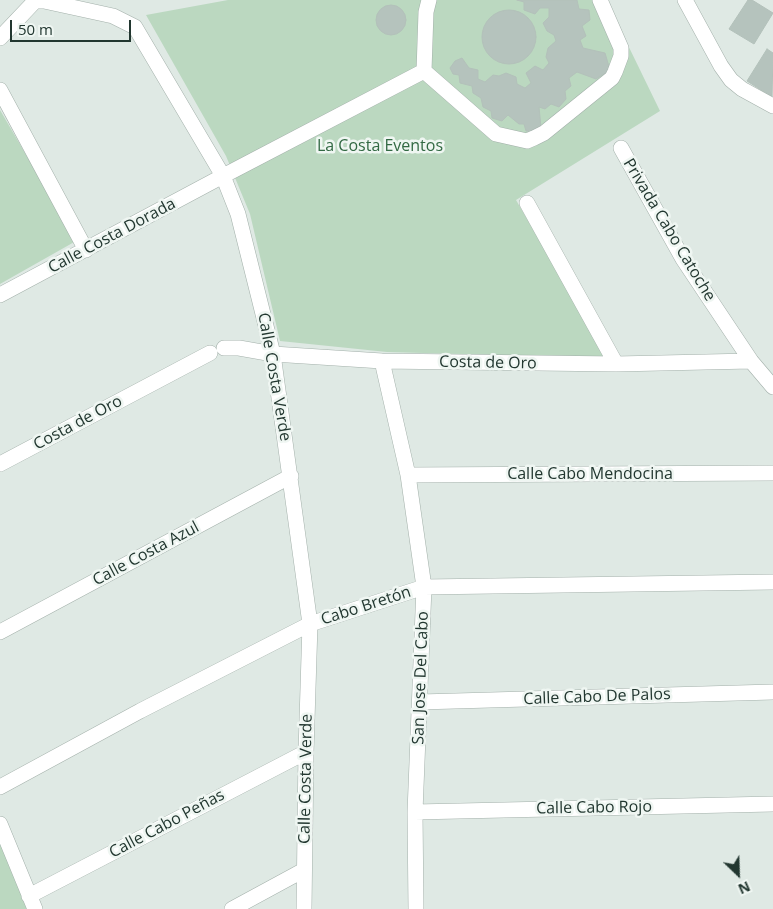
<!DOCTYPE html>
<meta charset="utf-8">
<style>
body{margin:0}
#map{position:relative;width:773px;height:909px;overflow:hidden;background:#dfe9e4;font-family:"Open Sans",sans-serif}
canvas{display:block}
.north{position:absolute;left:713px;top:849px;width:50px;height:50px;-webkit-text-stroke:4px #eff6f2;paint-order:stroke;rotate:156deg;font-size:14px;font-weight:700;line-height:20px;text-align:center;color:#223730}
.north::after{content:'';display:block;margin:auto;width:18px;height:22px;background:#223730;clip-path:polygon(50% 0,100% 100%,50% 72%,0 100%)}
.scale{position:absolute;left:10px;top:20px;width:121px;height:22px;box-sizing:border-box;border:2px solid #223730;border-top:0;padding-left:6px;font-size:15px;line-height:18px;white-space:nowrap;color:#223730;-webkit-text-stroke:4px #eff6f2;paint-order:stroke}
</style>
<div id="map">
<canvas width="773" height="909"></canvas>
<div class="north">N</div>
<div class="scale">50 m</div>
</div>
<script>
const c = document.querySelector('canvas').getContext('2d');
c.lineJoin = 'round';
function fillPath(path, color) {
  c.fillStyle = color;
  c.fill(path, 'evenodd');
}
function poly(rows) {
  const path = new Path2D();
  for (const r of rows) {
    if (r.length === 3) {
      path.moveTo(r[0] + r[2], r[1]);
      path.arc(r[0], r[1], r[2], 0, 2 * Math.PI);
      continue;
    }
    path.moveTo(r[0], r[1]);
    for (let i = 2; i < r.length; i += 2) path.lineTo(r[i], r[i + 1]);
  }
  return path;
}
function stroke(path, color, width, dash) {
  c.strokeStyle = color;
  c.lineWidth = width;
  c.lineCap = dash ? 'butt' : 'round';
  c.setLineDash(dash || []);
  c.stroke(path);
}
function label(font, color, halo, rows, align = 'center') {
  c.font = font + ' "Open Sans",sans-serif';
  c.lineWidth = 5;
  c.setLineDash([]);
  c.textBaseline = 'middle';
  c.strokeStyle = halo;
  c.fillStyle = color;
  for (const [text, x, y, turn = 0] of rows) {
    c.save();
    c.translate(x, y);
    c.rotate((+turn || 0) * Math.PI / 180);
    c.textAlign = isNaN(turn) ? turn : align;
    if (halo) c.strokeText(text, 0, 0);
    c.fillText(text, 0, 0);
    c.restore();
  }
}
fillPath(poly([
 [228,0,606,0,660,111,516,200,608,358,387,352,280,341,250,214,226,156,146,15],
 [0,110,76,241,0,284],
 [0,836,30,909,0,909]
]), '#bbd8c0');
const building = poly([
 [517,0,577,0,579,9,589,10,590,20,582,26,586,36,580,40,583,48,605,53,610,70,596,79,577,72,569,78,571,86,565,91,566,99,559,107,551,104,545,109,539,107,541,128,538,133,526,131,524,124,519,124,508,115,502,121,492,118,491,111,483,107,481,98,473,93,472,86,460,83,459,75,453,74,450,68,455,61,462,58,469,68,478,70,478,79,485,82,493,75,499,76,506,73,516,77,517,84,525,88,531,83,526,73,535,66,543,70,549,63,546,57,548,48,556,41,554,35,547,31,543,23,549,17,549,8,540,8,535,14,524,10,524,2,517,0],
 [748,0,752,0,773,13,754,44,729,29,748,0],
 [391,20,15],
 [509,37,27],
 [767,49,773,53,772,97,747,81,767,49]
]);
fillPath(building, '#b5c3bd');
stroke(building, '#b3c1ba', 1);
const minor = poly([
 [685,0,721,66,731,80,742,89,773,106],
 [0,38,35,1,44,1,113,16,135,27,223,176,238,214,273,354,310,624,306,752,304,909],
 [424,71,496,134,527,141,534,138,544,133,612,78,615,72,621,56,621,48,600,0],
 [424,71,426,12,429,0],
 [0,90,86,250],
 [621,148,683,259,751,361,773,387],
 [527,203,616,364],
 [0,295,223,176,424,71],
 [224,348,239,348,273,354,382,361,616,364,751,361],
 [382,361,408,475,424,587,415,812,416,909],
 [0,464,210,353],
 [408,475,773,473],
 [0,632,291,476],
 [420,702,773,692],
 [0,787,140,711,310,624,424,587,773,582],
 [415,812,773,804],
 [0,824,35,909],
 [29,896,306,752],
 [232,909,304,870]
]);
stroke(minor, '#a3b0aa', 16);
stroke(minor, '#fff', 15);
label('16px', '#326943', '#eff6f2', [
 ["La Costa Eventos",380,146]
]);
label('16px', '#223730', '#eff6f2', [
 ["Privada Cabo Catoche",669,230,59],
 ["Calle Costa Dorada",112,236,-28],
 ["Costa de Oro",488,363,1],
 ["Calle Costa Verde",274,377,80],
 ["Costa de Oro",78,423,-28],
 ["Calle Cabo Mendocina",590,474],
 ["Calle Costa Azul",146,554,-28],
 ["Cabo Bretón",366,606,-18],
 ["San Jose Del Cabo",421,678,-88],
 ["Calle Cabo De Palos",597,697,-2],
 ["Calle Costa Verde",306,779,-89],
 ["Calle Cabo Rojo",594,808,-1],
 ["Calle Cabo Peñas",167,824,-28]
]);
</script>
